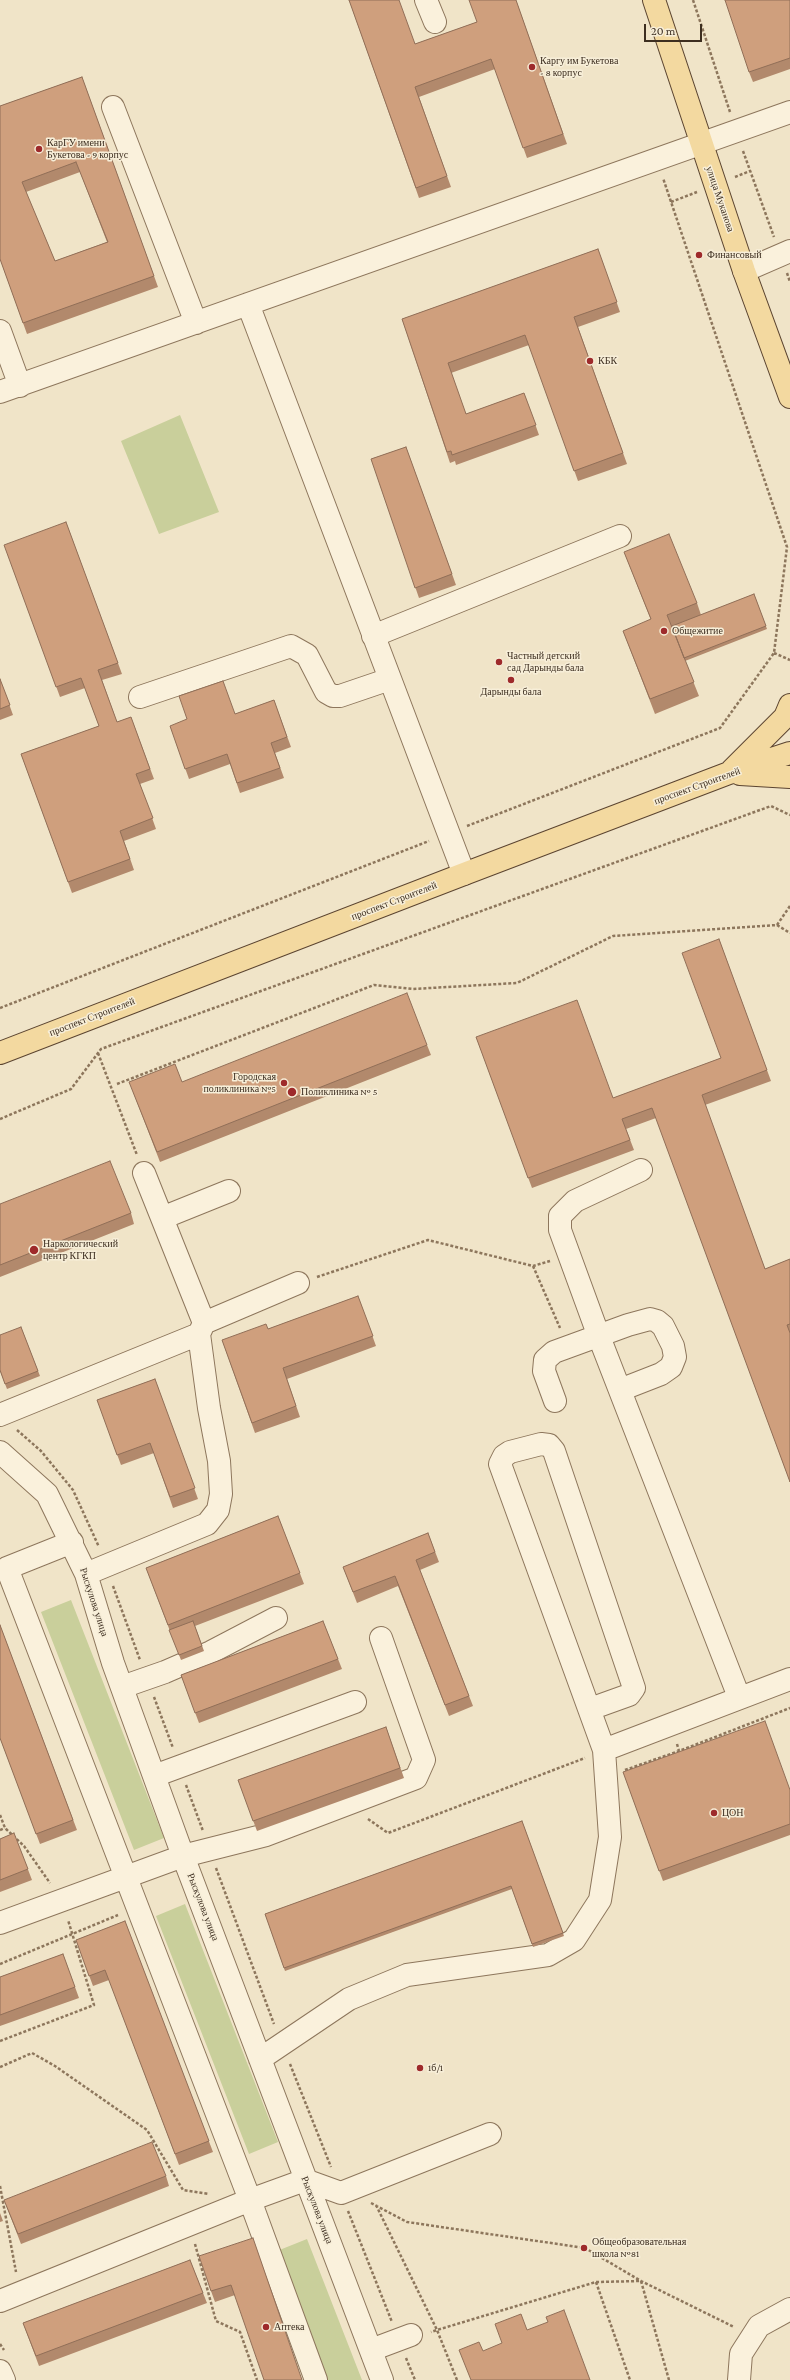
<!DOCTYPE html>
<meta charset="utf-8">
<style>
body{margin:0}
#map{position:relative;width:790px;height:2380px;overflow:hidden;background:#f0e4c8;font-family:"Crimson Pro",serif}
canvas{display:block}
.scale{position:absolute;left:644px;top:24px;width:58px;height:18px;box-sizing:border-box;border:2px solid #3d2e20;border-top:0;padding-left:5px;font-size:12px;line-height:14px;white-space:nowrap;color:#3d2e20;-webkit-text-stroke:3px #f7eed8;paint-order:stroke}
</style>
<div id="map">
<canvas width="790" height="2380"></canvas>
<div class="scale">20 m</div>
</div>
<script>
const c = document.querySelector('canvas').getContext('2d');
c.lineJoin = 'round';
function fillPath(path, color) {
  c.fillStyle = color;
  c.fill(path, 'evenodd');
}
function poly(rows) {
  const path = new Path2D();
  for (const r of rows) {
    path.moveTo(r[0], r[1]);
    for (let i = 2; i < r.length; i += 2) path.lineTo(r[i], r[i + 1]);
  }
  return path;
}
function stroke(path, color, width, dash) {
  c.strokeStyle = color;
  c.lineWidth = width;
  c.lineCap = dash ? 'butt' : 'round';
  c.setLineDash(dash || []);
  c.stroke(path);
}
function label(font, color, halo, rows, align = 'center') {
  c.font = font + ' "Crimson Pro",serif';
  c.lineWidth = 3;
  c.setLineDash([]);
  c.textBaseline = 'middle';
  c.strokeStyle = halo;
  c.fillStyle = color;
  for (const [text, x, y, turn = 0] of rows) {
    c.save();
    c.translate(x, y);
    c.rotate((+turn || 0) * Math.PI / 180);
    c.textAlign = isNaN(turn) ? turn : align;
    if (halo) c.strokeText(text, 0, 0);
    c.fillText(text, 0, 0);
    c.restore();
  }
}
fillPath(poly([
 [180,415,219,512,159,534,121,441],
 [71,1600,164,1838,134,1850,41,1612],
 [185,1904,278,2142,249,2154,156,1916],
 [307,2239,362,2380,328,2380,277,2251]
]), '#c9cf9b');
const minor = poly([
 [426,0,435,22],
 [113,107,196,323],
 [744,271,790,251],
 [248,304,464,874],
 [0,331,20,386],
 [0,392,790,112],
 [373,636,620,536],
 [140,697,291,646,307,655,326,692,333,696,340,696,390,679],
 [641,1170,575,1201,560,1216,560,1230,598,1334,739,1697],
 [162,1218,229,1191],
 [204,1323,298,1283],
 [555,1401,544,1371,545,1360,554,1352,628,1325,650,1319,657,1321,663,1326,673,1346,675,1357,671,1367,661,1374,620,1390],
 [0,1415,199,1334],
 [0,1452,47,1494,86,1574,113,1663,183,1856,382,2380],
 [72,1542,7,1568,250,2200,316,2380],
 [86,1574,207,1524,218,1510,221,1494,219,1461,209,1408,199,1334,204,1323,144,1173],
 [122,1687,165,1672,211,1652,276,1618],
 [590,1709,629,1695,634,1688,554,1451,549,1445,541,1444,510,1452,504,1456,500,1464,604,1750],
 [154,1776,355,1702],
 [0,1923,183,1856,266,1835,416,1778,424,1760,381,1638],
 [260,2059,349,1999,407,1975,548,1955,574,1940,600,1900,610,1837,604,1750,790,1679],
 [0,2301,250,2200,305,2180,341,2193,490,2134],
 [371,2350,411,2335],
 [0,2371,4,2380],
 [739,2380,741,2354,759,2326,790,2309]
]);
const major = poly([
 [654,0,744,271,790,397],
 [732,770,785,717,790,705],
 [740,774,790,777],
 [0,1053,464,874,729,773,790,753]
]);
stroke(minor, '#8d765c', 24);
stroke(major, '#5b4430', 24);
stroke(poly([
 [693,0,730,112],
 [743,151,774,237],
 [735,177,750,171],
 [671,202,697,192],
 [787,273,790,282],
 [774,653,790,660],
 [467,826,720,728,774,653,787,547,663,178],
 [777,925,790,933],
 [0,1008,429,841],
 [98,1053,137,1155],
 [117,1084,374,985,413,989,517,983,613,936,777,925,790,906],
 [0,1119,71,1089,101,1049,771,806,790,815],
 [533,1266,560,1328],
 [317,1277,428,1240,533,1266,550,1261],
 [17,1430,41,1451,73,1490,99,1547],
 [113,1586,140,1660],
 [154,1697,173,1748],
 [677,1744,679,1751,790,1708],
 [625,1770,679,1751],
 [186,1785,203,1831],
 [0,1815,5,1828,24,1846,50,1883],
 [368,1819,388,1833,585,1758],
 [0,1830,5,1828],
 [216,1868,274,2024],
 [0,1964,118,1915],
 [0,2041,94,2005,68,1920],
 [290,2064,331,2167],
 [0,2067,32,2053,55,2066,147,2130,183,2190,209,2194],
 [0,2186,16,2272],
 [371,2203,407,2222,585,2248,641,2281,734,2327],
 [376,2205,437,2330,431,2332],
 [348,2211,392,2322],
 [195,2244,216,2321,240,2332,257,2380],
 [596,2282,630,2380],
 [0,2344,4,2350],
 [406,2358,415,2380],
 [457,2380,437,2330,596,2282,641,2281,669,2380]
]), '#8d765c', 2.5, [3, 2]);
stroke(minor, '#faf1dc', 22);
stroke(major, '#f3d9a0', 22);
fillPath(poly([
 [349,0,415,44,477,22,516,0,567,144,527,158,495,69,419,97,451,187,419,198],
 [790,0,790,69,753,82,749,72],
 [82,77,158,287,27,334,0,259,0,106],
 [80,172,107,242,55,261,26,192],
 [598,249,620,312,578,327,627,464,578,481,529,345,451,373,466,414,524,393,539,435,456,465,455,461,450,463,402,319],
 [406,447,456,585,419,598,371,459],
 [66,522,122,674,102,680,117,722,131,717,154,779,140,784,156,829,124,841,134,870,72,893,21,754,99,726,85,688,60,697,8,555],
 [624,552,697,603,701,615,754,594,767,629,685,661,699,696,655,714,623,631,651,620],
 [0,679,13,715,0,720],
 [274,700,291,747,275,753,284,778,240,793,230,764,189,779,170,726,235,714],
 [719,939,771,1081,705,1105,765,1269,790,1259,790,1482,656,1118,626,1129,634,1150,532,1188,476,1037,613,1098,721,1058],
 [427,1045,431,1055,160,1162,133,1092,182,1082],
 [0,1204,131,1213,134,1224,0,1277],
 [358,1296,376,1346,287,1379,300,1417,255,1433,222,1340,268,1329],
 [21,1327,40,1376,7,1389,0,1371],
 [155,1379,198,1499,173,1508,154,1453,121,1465,97,1400],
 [278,1516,304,1584,195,1626,204,1651,181,1660,146,1568],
 [428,1533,439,1562,420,1570,473,1706,449,1716,398,1586,357,1603,343,1567],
 [323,1621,342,1669,199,1723,181,1675],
 [0,1625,77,1830,40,1844,0,1738],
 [386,1727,404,1778,257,1831,238,1780],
 [623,1772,790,1790,790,1835,663,1881],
 [522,1821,564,1936,533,1947,512,1889,285,1971,265,1914],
 [14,1833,32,1880,0,1892,0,1839],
 [125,1921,213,2152,179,2165,109,1980,93,1986,76,1940],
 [63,1954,79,1998,0,2026,0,1977],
 [166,2176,169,2186,21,2244,4,2200],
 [0,2213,3,2221,0,2222],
 [253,2238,235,2295,215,2302,211,2291],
 [190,2260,207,2303,39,2366,23,2323]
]), '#b2896c');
const building = poly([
 [349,0,399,0,415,44,477,22,469,0,516,0,563,134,523,148,491,59,415,87,447,176,416,188,349,0],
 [725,0,790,0,790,58,749,72,725,0],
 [82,77,154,276,23,323,0,259,0,106,82,77],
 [76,162,108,242,55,261,22,182,76,162],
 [598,249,617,302,574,317,623,453,574,471,525,335,448,363,466,414,524,393,536,425,452,455,451,451,447,452,402,319,598,249],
 [406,447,452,574,415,588,371,459,406,447],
 [66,522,118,663,98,670,117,722,131,717,150,769,136,774,153,818,120,831,130,859,68,882,21,754,99,726,81,678,56,687,4,545,66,522],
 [669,534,697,603,667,615,694,682,650,699,623,631,651,619,624,552,669,534],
 [754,594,766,626,684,658,672,626,754,594],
 [0,679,10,705,0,709,0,679],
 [223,681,235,714,274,700,287,737,271,743,280,768,237,783,227,754,185,769,170,726,187,719,179,696,223,681],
 [719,939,767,1070,702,1095,765,1269,790,1259,790,1324,787,1325,790,1333,790,1482,652,1108,622,1119,630,1140,528,1178,476,1037,577,1000,613,1098,721,1058,682,953,719,939],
 [407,993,427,1045,157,1152,129,1082,175,1064,182,1082,407,993],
 [110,1161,131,1213,0,1265,0,1204,110,1161],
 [358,1296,373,1336,283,1368,296,1406,252,1423,222,1340,266,1324,268,1329,358,1296],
 [21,1327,38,1371,5,1384,0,1370,0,1335,21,1327],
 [155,1379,195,1488,170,1497,150,1443,117,1455,97,1400,155,1379],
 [278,1516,300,1573,168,1625,146,1568,278,1516],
 [428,1533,435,1552,416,1560,469,1696,445,1705,395,1576,353,1592,343,1567,428,1533],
 [193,1621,202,1646,179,1655,169,1630,193,1621],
 [323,1621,338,1659,195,1713,181,1675,323,1621],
 [0,1625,73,1820,36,1834,0,1738,0,1625],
 [765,1721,790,1790,790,1824,659,1871,623,1772,765,1721],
 [386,1727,400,1768,253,1821,238,1780,386,1727],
 [522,1821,563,1933,532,1944,511,1886,284,1968,265,1914,522,1821],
 [14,1833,28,1869,0,1880,0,1839,14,1833],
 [125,1921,209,2141,175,2154,105,1970,89,1976,76,1940,125,1921],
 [63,1954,75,1987,0,2015,0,1977,63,1954],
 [152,2142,166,2176,18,2234,4,2200,152,2142],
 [253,2238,302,2380,264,2380,231,2285,211,2291,199,2256,253,2238],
 [190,2260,203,2293,36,2356,23,2323,190,2260],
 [564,2310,590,2380,471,2380,459,2350,479,2342,483,2351,502,2343,495,2324,521,2314,527,2330,548,2322,546,2317,564,2310]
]);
fillPath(building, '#cf9f7d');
stroke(building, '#916f58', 1);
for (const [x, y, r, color] of [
 [532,67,4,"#9e2a2b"],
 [39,149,4,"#9e2a2b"],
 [699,255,4,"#9e2a2b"],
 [590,361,4,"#9e2a2b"],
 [664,631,4,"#9e2a2b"],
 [499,662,4,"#9e2a2b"],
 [511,680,4,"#9e2a2b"],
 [284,1083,4,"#9e2a2b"],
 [292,1092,5,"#9e2a2b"],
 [34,1250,5,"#9e2a2b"],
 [714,1813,4,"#9e2a2b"],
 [420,2068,4,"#9e2a2b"],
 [584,2248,4,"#9e2a2b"],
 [266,2327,4,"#9e2a2b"]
]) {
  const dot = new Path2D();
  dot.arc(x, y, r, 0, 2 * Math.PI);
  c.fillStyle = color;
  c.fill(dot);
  stroke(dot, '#f7eed8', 1.5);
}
label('10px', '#3d2e20', '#f7eed8', [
 ["Каргу им Букетова",540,61],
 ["- 8 корпус",540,73],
 ["КарГУ имени",47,143],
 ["Букетова - 9 корпус",47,155],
 ["Финансовый",707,255],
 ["КБК",598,361],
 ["Общежитие",672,631],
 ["Частный детский",507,656],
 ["сад Дарынды бала",507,668],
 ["Дарынды бала",511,692,"center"],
 ["Городская",276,1077,"right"],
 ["поликлиника №5",276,1089,"right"],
 ["Поликлиника № 5",301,1092],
 ["Наркологический",43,1244],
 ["центр КГКП",43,1256],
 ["ЦОН",722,1813],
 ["1б/1",428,2068],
 ["Общеобразовательная",592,2242],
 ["школа №81",592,2254],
 ["Аптека",274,2327]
], 'left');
label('10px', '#3d2e20', '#f7eed8', [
 ["улица Муканова",720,199,71],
 ["проспект Строителей",697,786,-20],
 ["проспект Строителей",394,901,-21],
 ["проспект Строителей",92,1017,-21],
 ["Рыскулова улица",94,1602,72],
 ["Рыскулова улица",203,1907,69],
 ["Рыскулова улица",317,2210,69]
]);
</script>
